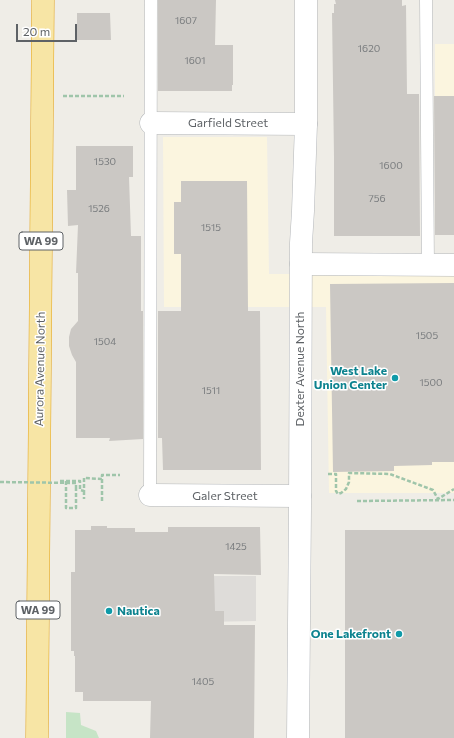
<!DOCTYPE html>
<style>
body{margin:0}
#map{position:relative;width:454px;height:738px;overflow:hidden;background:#efede7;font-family:Commissioner,sans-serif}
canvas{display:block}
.scale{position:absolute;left:16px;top:24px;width:61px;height:18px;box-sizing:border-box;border:2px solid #5e6266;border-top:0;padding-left:5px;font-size:12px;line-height:14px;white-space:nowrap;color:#5e6266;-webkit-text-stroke:3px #fff;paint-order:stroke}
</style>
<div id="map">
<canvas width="454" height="738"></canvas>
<div class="scale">20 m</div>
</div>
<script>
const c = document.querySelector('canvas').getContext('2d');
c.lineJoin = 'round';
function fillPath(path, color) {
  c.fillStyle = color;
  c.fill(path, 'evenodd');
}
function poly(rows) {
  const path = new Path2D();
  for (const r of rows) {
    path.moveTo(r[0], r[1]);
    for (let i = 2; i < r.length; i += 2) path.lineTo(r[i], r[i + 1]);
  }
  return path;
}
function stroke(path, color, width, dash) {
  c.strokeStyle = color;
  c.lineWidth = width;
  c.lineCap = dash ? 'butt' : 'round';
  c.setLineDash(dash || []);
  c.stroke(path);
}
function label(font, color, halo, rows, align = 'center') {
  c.font = font + ' Commissioner,sans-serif';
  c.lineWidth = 3;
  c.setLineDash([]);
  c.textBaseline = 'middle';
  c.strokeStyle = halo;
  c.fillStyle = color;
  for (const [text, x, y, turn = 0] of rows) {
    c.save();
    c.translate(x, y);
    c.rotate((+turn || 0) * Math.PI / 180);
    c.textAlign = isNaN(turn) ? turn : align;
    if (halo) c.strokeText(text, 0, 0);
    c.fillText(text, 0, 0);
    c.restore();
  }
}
fillPath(poly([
 [435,44,454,44,454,96,435,96],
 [163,137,267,137,269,274,454,274,454,493,329,493,326,307,164,307]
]), '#fbf5df');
fillPath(poly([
 [151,576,256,576,256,621,150,623]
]), '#dedcd9');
fillPath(poly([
 [66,712,80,713,81,725,96,731,99,738,66,738]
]), '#c6e4c6');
fillPath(poly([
 [158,0,216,0,215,45,233,45,233,85,232,85,232,91,158,91],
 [335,0,402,0,402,6,406,5,407,94,419,94,420,236,334,236,334,157,332,13,334,13,334,4,336,4],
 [77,13,110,13,111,40,77,40],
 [434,96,454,96,454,235,435,235],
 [76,146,133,146,133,177,129,177,131,236,141,236,141,311,143,311,143,439,109,441,110,438,76,438,76,362,72,355,69,346,69,337,71,329,78,321,78,273,76,273,78,225,68,226,67,190,76,190],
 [181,181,247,181,248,311,260,311,261,470,163,470,162,438,158,438,158,311,181,311,181,254,174,254,174,202,181,202],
 [454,283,454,462,432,462,432,465,394,466,394,471,333,472,330,284],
 [91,526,107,526,107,528,135,528,135,532,168,532,168,527,260,527,261,575,214,574,215,611,224,611,224,625,255,625,254,738,150,738,151,701,83,701,83,692,75,692,75,656,74,656,74,651,71,651,71,572,75,572,75,530,91,530],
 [345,530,454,530,454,738,345,738]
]), '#cbc8c4');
const service = poly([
 [426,0,428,265],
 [150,495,151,0]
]);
const minor = poly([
 [151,123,306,124],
 [301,264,454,265],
 [150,495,300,496]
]);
const secondary = poly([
 [298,738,300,509,301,243,303,211,306,124,306,0]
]);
const trunk = poly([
 [37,738,43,0]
]);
stroke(service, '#b4b7ba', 13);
stroke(minor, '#b4b7ba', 23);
stroke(secondary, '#b3b6ba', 23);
stroke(trunk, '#e3a113', 23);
stroke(poly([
 [63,96,124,96],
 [328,474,336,474,336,491,338,494,341,493,346,489,349,482,349,473,390,474,433,490,438,499,454,489],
 [60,481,80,481,80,490,84,491,84,478,102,479],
 [66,481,66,508,76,508,76,488],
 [84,491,84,499],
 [102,501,102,475,120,475],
 [357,501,454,500]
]), '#9fc5aa', 2.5, [4, 2]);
stroke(service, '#fff', 12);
stroke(minor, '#fff', 22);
stroke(secondary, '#fff', 22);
stroke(trunk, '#f7e5a5', 22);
stroke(poly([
 [0,482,76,483,76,488]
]), '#9fc5aa', 2.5, [4, 2]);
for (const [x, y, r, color] of [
 [395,378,4,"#0f9aa8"],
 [109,611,4,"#0f9aa8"],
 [399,634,4,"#0f9aa8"]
]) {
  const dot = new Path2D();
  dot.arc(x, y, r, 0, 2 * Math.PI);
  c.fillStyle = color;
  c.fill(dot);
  stroke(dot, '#fff', 1.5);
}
label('10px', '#797c7e', null, [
 ["1607",186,21],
 ["1620",369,49],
 ["1601",195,61],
 ["1530",105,162],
 ["1600",391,166],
 ["756",377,199],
 ["1526",99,209],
 ["1515",211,228],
 ["1505",427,336],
 ["1504",105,342],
 ["1500",431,383],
 ["1511",211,391],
 ["1425",236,547],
 ["1405",203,682]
]);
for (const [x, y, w] of [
 [41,241,44],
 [38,610,44]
]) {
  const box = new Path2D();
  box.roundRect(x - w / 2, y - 9, w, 18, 3);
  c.fillStyle = '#fff';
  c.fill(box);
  stroke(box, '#5e6266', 1);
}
label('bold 11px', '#5e6266', null, [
 ["WA 99",41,241],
 ["WA 99",38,610]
]);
label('12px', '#5e6266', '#fff', [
 ["Garfield Street",228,123],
 ["Aurora Avenue North",40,369,-89],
 ["Dexter Avenue North",300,369,-90],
 ["Galer Street",225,496]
]);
label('bold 12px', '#0d838f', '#fff', [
 ["West Lake",387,371],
 ["Union Center",387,385],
 ["Nautica",117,611,"left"],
 ["One Lakefront",391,634]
], 'right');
</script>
